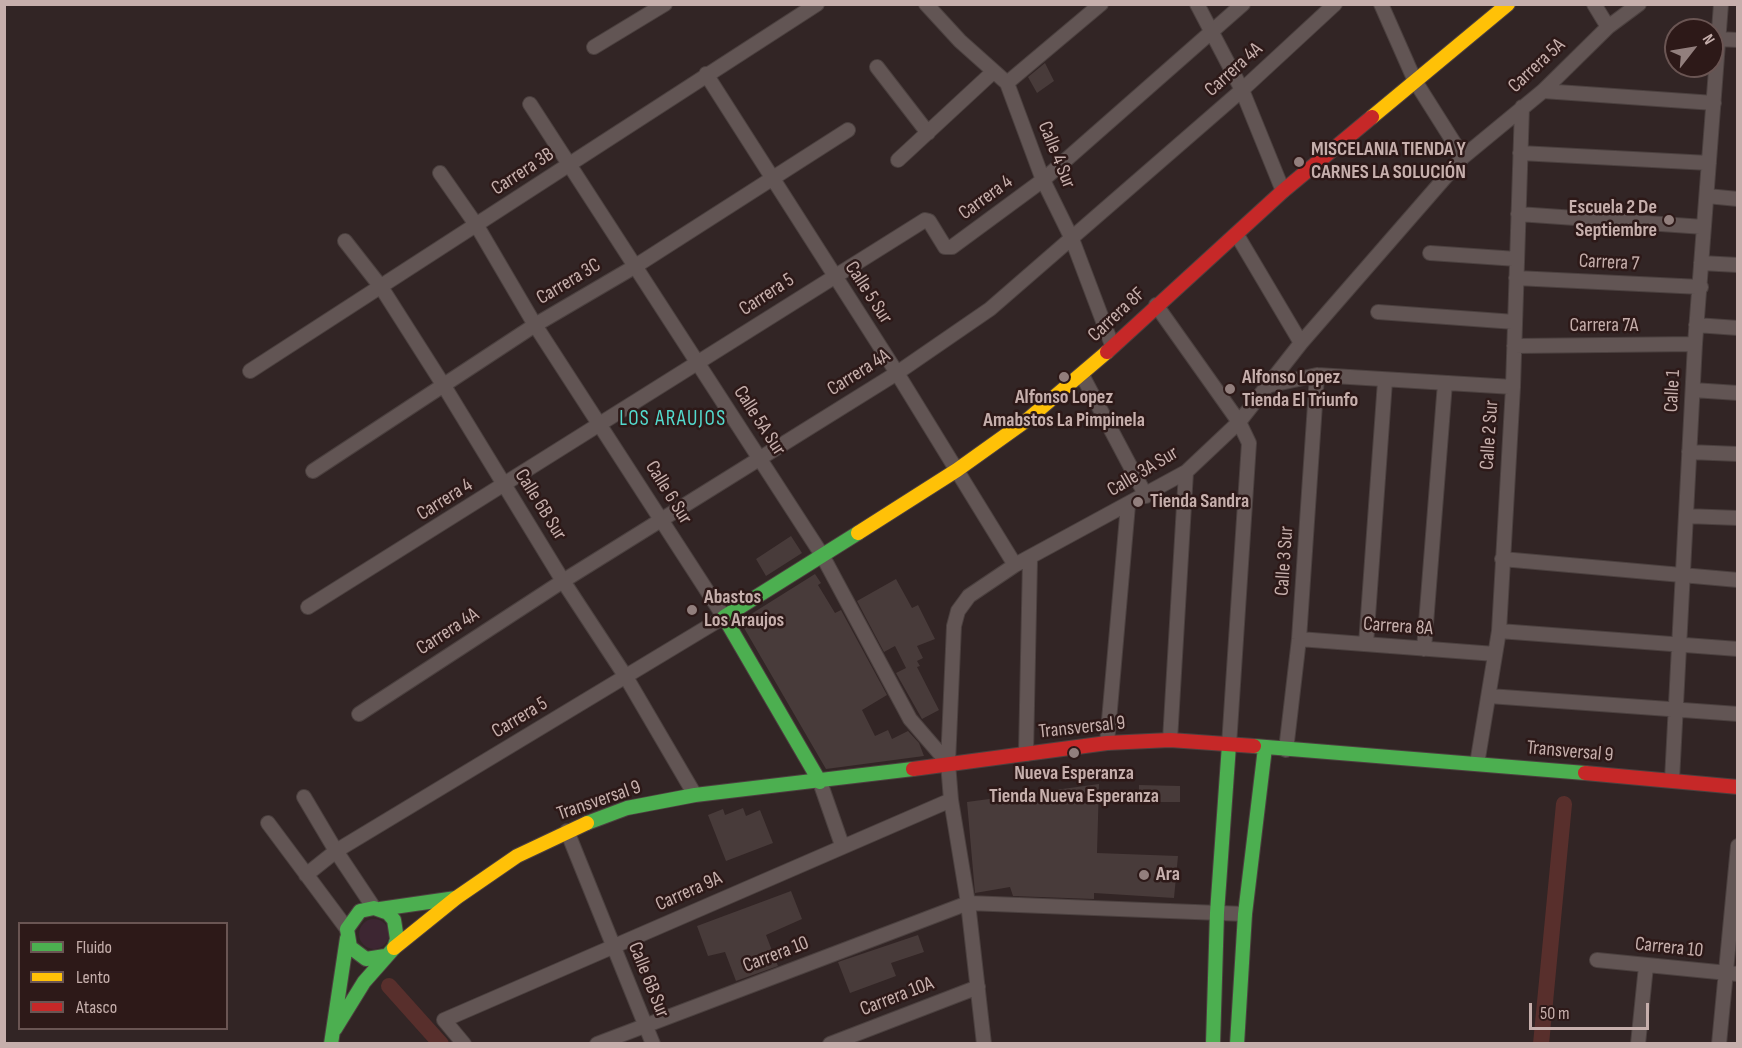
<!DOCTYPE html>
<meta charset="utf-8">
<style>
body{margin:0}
#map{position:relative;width:1742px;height:1048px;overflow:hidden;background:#322525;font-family:"Sofia Sans Condensed",sans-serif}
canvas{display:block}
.frame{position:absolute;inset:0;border:6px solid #c6afac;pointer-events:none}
.legend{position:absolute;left:18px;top:922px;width:210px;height:108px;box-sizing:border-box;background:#2d1918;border:2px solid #6a5553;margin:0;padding:8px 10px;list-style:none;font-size:18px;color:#c6afac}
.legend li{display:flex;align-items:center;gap:12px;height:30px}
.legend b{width:30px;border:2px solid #6a5553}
.north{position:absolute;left:1664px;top:18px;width:60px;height:60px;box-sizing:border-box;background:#2d1918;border:2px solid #6a5553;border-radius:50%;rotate:59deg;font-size:16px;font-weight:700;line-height:24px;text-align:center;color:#c6afac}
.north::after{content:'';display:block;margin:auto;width:21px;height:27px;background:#927f7d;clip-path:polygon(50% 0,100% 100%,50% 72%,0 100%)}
.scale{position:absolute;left:1529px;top:1003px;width:120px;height:27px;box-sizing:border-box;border:3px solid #c6afac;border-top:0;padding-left:8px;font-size:18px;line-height:21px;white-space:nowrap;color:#c6afac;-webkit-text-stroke:4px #2d1918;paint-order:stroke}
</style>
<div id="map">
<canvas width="1742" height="1048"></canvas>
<div class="frame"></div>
<ul class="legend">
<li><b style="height:8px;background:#4caf50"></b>Fluido</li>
<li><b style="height:8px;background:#ffc107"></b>Lento</li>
<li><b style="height:8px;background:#c62828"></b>Atasco</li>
</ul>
<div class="north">N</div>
<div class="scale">50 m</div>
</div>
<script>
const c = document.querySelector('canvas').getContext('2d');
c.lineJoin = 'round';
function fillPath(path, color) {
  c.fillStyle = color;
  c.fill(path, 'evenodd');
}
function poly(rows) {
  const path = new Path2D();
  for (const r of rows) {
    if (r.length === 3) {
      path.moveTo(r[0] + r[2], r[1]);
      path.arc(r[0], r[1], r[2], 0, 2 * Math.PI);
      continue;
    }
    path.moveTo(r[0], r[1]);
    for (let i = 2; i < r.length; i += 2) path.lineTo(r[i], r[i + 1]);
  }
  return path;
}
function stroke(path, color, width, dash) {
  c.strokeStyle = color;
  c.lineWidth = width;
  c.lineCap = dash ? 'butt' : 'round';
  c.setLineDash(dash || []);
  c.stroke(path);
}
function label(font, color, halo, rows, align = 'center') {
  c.font = font + ' "Sofia Sans Condensed",sans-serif';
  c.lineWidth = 5;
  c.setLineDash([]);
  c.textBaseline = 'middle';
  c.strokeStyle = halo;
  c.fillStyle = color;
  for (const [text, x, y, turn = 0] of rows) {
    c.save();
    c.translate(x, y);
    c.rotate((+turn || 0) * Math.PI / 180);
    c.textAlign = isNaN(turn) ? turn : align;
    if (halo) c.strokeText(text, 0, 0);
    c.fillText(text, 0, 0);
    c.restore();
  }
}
fillPath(poly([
 [374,934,15]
]), '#3d2632');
stroke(poly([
 [389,986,441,1044],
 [1541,1044,1564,804]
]), '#582f2c', 16);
fillPath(poly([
 [1045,63,1054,81,1037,93,1028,77],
 [791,536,802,553,766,576,756,559],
 [815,574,821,583,818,585,835,613,841,610,887,695,862,710,875,736,888,730,892,739,908,731,919,743,924,756,826,769,740,621],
 [896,579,912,608,918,605,935,639,917,646,923,658,917,661,920,666,917,667,939,710,922,719,896,673,906,668,895,646,884,652,857,601],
 [1099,784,1097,853,1178,856,1174,898,1094,893,1094,899,1013,896,1010,887,975,893,967,802],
 [1139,785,1180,786,1180,802,1139,802],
 [743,808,746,816,760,810,773,843,726,861,708,815,723,809,725,815],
 [791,891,802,919,766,935,778,966,736,981,725,952,708,956,697,926],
 [918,935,924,952,891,963,896,976,850,993,838,962]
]), '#483b3a');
const street = poly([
 [926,4,960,41,1007,83,1043,180,1072,239,1112,345],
 [1197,4,1242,90,1283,191],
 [1381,4,1415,81,1463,157],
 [1594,4,1608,27],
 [1718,39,1738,40],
 [594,47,665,4],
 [877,67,928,133],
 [706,74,897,373,1015,565],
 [1007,83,1101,4],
 [1543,91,1714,103],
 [530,104,822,555,910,719,948,763],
 [1520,153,1709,163],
 [898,160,993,72],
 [1707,196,1738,199],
 [1518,214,1704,227],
 [1237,235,1301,343],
 [345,241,381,287,444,386,563,581,626,677,695,795],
 [1430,253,1517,259],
 [1701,263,1738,265],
 [1516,278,1701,287],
 [1156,305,1239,422,1249,443,1229,745],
 [1378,312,1515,322],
 [1696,325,1738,328],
 [1514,346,1695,344],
 [250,371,817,4],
 [1082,375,1146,496],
 [1271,385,1317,375,1513,387],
 [1693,390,1738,393],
 [1689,452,1738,454],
 [313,471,535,325,634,267,848,130],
 [1686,516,1738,518],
 [1502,559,1738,580],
 [308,607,925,220,929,221,945,247,952,247,1043,180,1243,4],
 [1499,631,1738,649],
 [1299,639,1495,654],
 [1366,644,1385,381],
 [1424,649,1445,383],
 [1489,696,1738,714],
 [359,714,563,581,897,373,990,309,1242,90,1335,4],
 [1170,740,1186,472],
 [1107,743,1128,505],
 [1286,750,1299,639,1317,375],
 [1026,754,1030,560],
 [1477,764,1499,631,1513,387,1522,107],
 [1672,780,1695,344,1721,4],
 [820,782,842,845],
 [304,797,336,851,374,908],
 [268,823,347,929],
 [567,831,653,1044],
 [306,875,336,851,724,617,535,325,477,226,440,173],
 [1597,960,1738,974],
 [464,1044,444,1020,951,800],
 [597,1044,968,903,1245,914],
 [830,1044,978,987],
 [984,1044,968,903,951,800,948,763,954,626,958,611,969,596,1015,565,1186,472,1239,422,1301,343,1463,157,1543,91,1608,27,1639,4],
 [1638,1044,1646,966],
 [1719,1044,1738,846]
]);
const fast = poly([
 [1254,746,1585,773],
 [820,782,724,617,858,533],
 [587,823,627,808,695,795,913,769],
 [380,909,456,898],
 [335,1029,364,982,394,948,397,939,394,920,388,913,374,908,360,911,347,929,350,947,366,959,385,956],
 [331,1044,347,938],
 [1213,1044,1217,913,1229,745],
 [1237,1044,1245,914,1265,748]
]);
const slow = poly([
 [1372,117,1508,4],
 [858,533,957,470,1027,420,1107,352],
 [394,948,456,898,517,856,587,823]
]);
const jam = poly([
 [1107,352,1283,191,1372,117],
 [913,769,1107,743,1170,740,1254,746],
 [1585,773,1738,787]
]);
stroke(street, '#4b403f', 16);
stroke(fast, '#4c403f', 16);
stroke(slow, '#4c403f', 16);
stroke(jam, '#4c403f', 16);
stroke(street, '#625554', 14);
stroke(fast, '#4caf50', 14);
stroke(slow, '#ffc107', 14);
stroke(jam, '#c62828', 14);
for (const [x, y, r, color] of [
 [1299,162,6,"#927f7d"],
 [1669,220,6,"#927f7d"],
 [1064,377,6,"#927f7d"],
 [1230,389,6,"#927f7d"],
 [1138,502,6,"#927f7d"],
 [692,610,6,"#927f7d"],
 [1074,753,6,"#927f7d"],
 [1144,875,6,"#927f7d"]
]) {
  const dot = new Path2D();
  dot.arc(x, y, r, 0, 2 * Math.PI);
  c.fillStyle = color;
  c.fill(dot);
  stroke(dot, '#2d1918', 2);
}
label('20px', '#c6afac', '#2d1918', [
 ["Carrera 5A",1537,66,-43],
 ["Carrera 4A",1234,70,-42],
 ["Calle 4 Sur",1056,155,68],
 ["Carrera 3B",523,172,-33],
 ["Carrera 4",986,198,-36],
 ["Carrera 7",1609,263,3],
 ["Carrera 3C",569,282,-31],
 ["Calle 5 Sur",868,293,57],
 ["Carrera 5",767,295,-33],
 ["Carrera 8F",1117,315,-43],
 ["Carrera 7A",1604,326],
 ["Carrera 4A",859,373,-32],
 ["Calle 1",1673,391,-87],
 ["Calle 5A Sur",759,421,57],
 ["Calle 2 Sur",1490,435,-86],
 ["Calle 3A Sur",1143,472,-31],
 ["Calle 6 Sur",668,493,58],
 ["Carrera 4",445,500,-32],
 ["Calle 6B Sur",540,505,58],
 ["Calle 3 Sur",1285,561,-86],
 ["Carrera 8A",1398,627,4],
 ["Carrera 4A",448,632,-33],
 ["Carrera 5",520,718,-31],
 ["Transversal 9",1082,728,-6],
 ["Transversal 9",1570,752,5],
 ["Transversal 9",599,801,-19],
 ["Carrera 9A",689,892,-24],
 ["Carrera 10",1669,948,6],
 ["Carrera 10",776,955,-21],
 ["Calle 6B Sur",648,980,68],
 ["Carrera 10A",897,997,-21]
]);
label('bold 20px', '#c6afac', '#2d1918', [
 ["MISCELANIA TIENDA Y",1311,150],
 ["CARNES LA SOLUCIÓN",1311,173],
 ["Escuela 2 De",1657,208,"right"],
 ["Septiembre",1657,231,"right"],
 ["Alfonso Lopez",1242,378],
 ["Tienda El Triunfo",1242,401],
 ["Alfonso Lopez",1064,398,"center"],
 ["Amabstos La Pimpinela",1064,421,"center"],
 ["Tienda Sandra",1150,502],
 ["Abastos",704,598],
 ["Los Araujos",704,621],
 ["Nueva Esperanza",1074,774,"center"],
 ["Tienda Nueva Esperanza",1074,797,"center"],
 ["Ara",1156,875]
], 'left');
c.letterSpacing = '1.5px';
label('21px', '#53dace', '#2d1918', [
 ["LOS ARAUJOS",673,420]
]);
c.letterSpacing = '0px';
</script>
